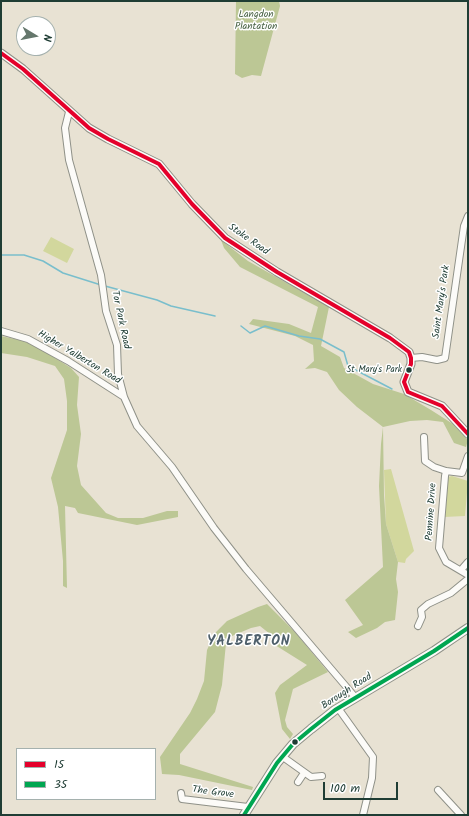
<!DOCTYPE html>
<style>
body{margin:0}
#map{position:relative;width:469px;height:816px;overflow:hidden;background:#e8e2d3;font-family:Kalam,sans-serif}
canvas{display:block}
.frame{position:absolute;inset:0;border:2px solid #1f3d34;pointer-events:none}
.legend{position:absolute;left:16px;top:748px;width:140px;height:52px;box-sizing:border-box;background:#fff;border:1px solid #a5b1ae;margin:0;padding:5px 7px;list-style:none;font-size:12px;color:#1f3d34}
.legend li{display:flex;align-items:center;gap:8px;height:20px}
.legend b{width:20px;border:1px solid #a5b1ae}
.north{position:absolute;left:16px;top:16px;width:40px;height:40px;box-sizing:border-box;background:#fff;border:1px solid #a5b1ae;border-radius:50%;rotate:100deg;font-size:11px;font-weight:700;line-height:16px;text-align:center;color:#1f3d34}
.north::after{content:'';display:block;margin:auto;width:14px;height:18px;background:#65776c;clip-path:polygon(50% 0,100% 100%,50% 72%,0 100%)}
.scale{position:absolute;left:323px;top:782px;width:75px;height:18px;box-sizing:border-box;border:2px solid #1f3d34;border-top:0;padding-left:5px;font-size:12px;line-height:14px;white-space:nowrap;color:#1f3d34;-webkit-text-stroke:3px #fff;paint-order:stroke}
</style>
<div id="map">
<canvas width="469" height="816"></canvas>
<div class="frame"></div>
<ul class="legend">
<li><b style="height:5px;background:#e4002b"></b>15</li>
<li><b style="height:5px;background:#00a651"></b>35</li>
</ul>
<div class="north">N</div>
<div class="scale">100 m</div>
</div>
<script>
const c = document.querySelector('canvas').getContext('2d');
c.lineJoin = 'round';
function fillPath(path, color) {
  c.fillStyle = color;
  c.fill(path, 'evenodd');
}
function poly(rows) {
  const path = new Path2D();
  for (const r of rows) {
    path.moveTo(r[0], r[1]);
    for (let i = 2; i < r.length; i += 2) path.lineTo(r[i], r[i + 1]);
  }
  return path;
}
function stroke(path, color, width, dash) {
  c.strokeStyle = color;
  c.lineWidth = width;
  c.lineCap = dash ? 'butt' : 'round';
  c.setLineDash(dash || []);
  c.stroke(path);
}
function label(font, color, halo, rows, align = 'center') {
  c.font = font + ' Kalam,sans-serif';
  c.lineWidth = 3;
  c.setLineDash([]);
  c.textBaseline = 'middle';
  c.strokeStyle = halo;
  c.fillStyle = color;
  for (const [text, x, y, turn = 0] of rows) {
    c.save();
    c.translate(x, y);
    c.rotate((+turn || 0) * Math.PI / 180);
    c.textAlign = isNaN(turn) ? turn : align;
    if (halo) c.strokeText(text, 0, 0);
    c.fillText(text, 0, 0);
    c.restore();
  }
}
fillPath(poly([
 [51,237,74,249,67,263,43,251],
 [391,469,414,551,406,559,405,563,398,562,386,524,384,470],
 [452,476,468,481,465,516,444,517,448,477]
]), '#d2d79d');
fillPath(poly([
 [236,1,279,1,280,6,261,76,252,75,242,78,235,74],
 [221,240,248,261,329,307,321,346,340,357,344,368,373,384,404,394,431,410,453,424,468,440,466,447,454,443,443,422,427,420,410,421,383,427,384,495,386,524,398,562,396,579,398,592,395,620,385,622,377,628,356,638,348,632,363,625,345,600,383,567,379,486,381,444,383,427,357,407,339,390,327,372,315,368,305,369,314,361,313,345,295,336,249,324,253,319,289,324,311,333,318,307,240,267,224,248],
 [1,336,24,341,44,351,71,368,79,377,77,405,81,434,77,466,81,485,106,513,118,518,143,518,167,511,178,511,178,517,137,525,78,513,75,508,65,506,67,588,63,586,63,561,58,507,51,478,67,430,67,401,64,379,55,366,27,357,1,353],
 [267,604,295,632,328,672,293,689,285,720,287,727,293,734,290,739,282,729,275,693,280,685,307,665,275,645,275,638,260,626,251,628,232,636,226,643,222,685,215,712,180,754,180,764,253,787,252,790,179,775,162,774,160,757,190,713,197,699,204,681,207,650,215,633,227,621,258,607]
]), '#bcc795');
stroke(poly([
 [1,255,24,255,43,261,63,273,101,285],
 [105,286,157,300,171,306,215,316],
 [241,326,250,333,265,326,299,336,320,339,344,352,348,366,392,389]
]), '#79becc', 1.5);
const minor = poly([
 [69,112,65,128,69,160,101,275,106,311,117,345,118,374,124,397,137,426,172,467,214,528,246,569,355,697],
 [1,331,28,339,68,361,124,397],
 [411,358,422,357,437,360,445,358,464,226,468,216],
 [424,437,425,461,434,467,446,471],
 [468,456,462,473,446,471,445,476,439,548,446,562,468,575],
 [461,570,468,562],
 [418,626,422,617,421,610,428,604,451,593,468,579],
 [338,708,373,757,372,778,363,815],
 [283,757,311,777,322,776],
 [298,782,304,773],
 [438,790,461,815],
 [181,793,182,799,248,807]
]);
const tertiary = poly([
 [1,53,23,69,89,128,108,139,159,164,192,204,225,238,277,272,390,338,409,352,411,358,411,364,404,382,408,392,442,406,468,434]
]);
const secondary = poly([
 [244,815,277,763,293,744,311,729,335,710,434,651,468,628]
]);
stroke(minor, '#8f9188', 8);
stroke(tertiary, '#8f9188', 9);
stroke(secondary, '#8f9188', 10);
stroke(minor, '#fcfbf8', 6);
stroke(tertiary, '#fcfbf8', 7);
stroke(secondary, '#fcfbf8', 8);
stroke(poly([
 [1,53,23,69,89,128,108,139,159,164,192,204,225,238,277,272,390,338,409,352,411,358,411,364,404,382,408,392,442,406,468,434]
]), '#e4002b', 4);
stroke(poly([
 [244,815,277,763,293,744,311,729,335,710,434,651,468,628]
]), '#00a651', 4);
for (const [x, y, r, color] of [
 [409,370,3.5,"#1f3d34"],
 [295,742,3.5,"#1f3d34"]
]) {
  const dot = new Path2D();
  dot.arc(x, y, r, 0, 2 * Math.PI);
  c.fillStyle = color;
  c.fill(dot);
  stroke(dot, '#fff', 1.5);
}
label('9px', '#1f3d34', '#fff', [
 ["St Mary's Park",402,370]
], 'right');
label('10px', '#476143', '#fff', [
 ["Langdon",256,15],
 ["Plantation",256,27]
]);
label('10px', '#1f3d34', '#fff', [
 ["Stoke Road",248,240,35],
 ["Saint Mary's Park",442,302,-82],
 ["Tor Park Road",120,320,78],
 ["Higher Yalberton Road",79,358,31],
 ["Pennine Drive",432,512,-86],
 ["Borough Road",347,692,-33],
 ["The Grove",213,793,7]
]);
c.letterSpacing = '1px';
label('bold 14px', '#4f606b', '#fff', [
 ["YALBERTON",249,643]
]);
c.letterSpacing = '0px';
</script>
